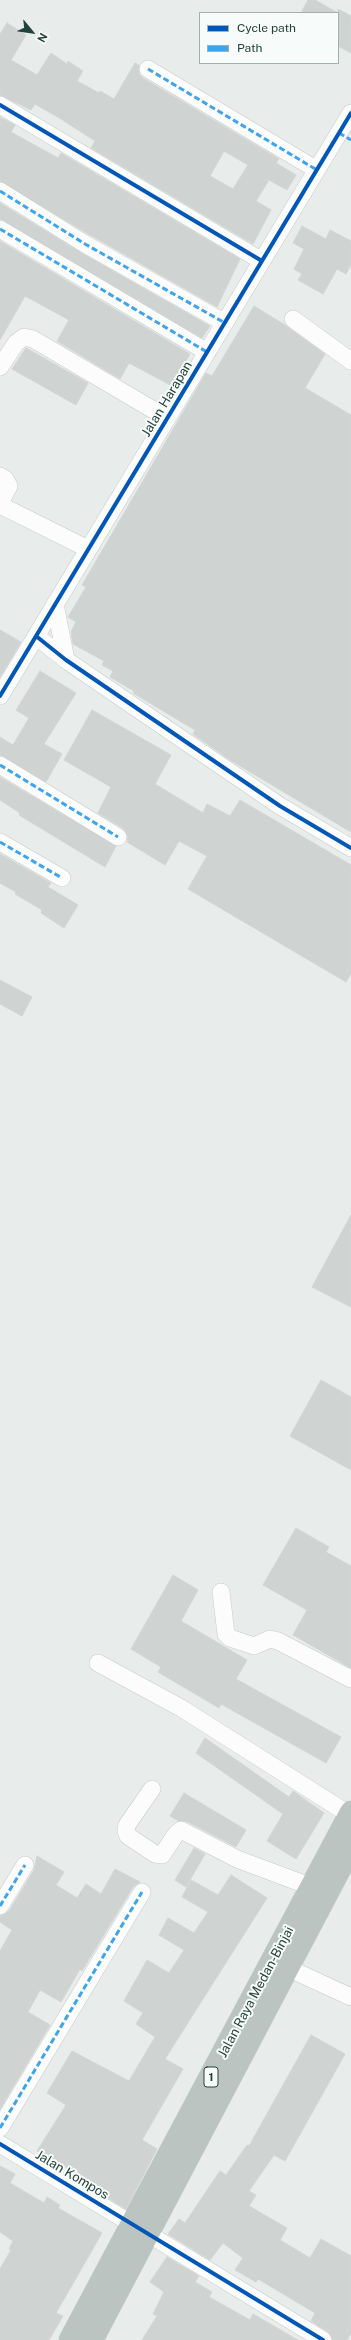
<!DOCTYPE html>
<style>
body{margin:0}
#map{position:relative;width:351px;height:2340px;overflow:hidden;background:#e8edeb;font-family:"Public Sans",sans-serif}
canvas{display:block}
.legend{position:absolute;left:199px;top:12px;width:140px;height:52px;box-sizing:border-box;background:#f7fbf9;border:1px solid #a3b1ad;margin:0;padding:5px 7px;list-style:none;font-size:12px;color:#24423a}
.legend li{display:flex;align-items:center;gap:8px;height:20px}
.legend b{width:20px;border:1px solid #a3b1ad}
.north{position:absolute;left:12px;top:12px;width:40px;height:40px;-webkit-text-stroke:3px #f7fbf9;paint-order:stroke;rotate:119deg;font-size:11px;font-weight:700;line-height:16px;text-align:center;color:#24423a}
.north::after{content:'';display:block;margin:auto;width:14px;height:18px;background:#24423a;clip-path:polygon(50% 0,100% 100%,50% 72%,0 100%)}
</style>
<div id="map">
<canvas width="351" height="2340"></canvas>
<ul class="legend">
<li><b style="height:5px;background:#0057b8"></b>Cycle path</li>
<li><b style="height:5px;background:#3ea4ec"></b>Path</li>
</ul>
<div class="north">N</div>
</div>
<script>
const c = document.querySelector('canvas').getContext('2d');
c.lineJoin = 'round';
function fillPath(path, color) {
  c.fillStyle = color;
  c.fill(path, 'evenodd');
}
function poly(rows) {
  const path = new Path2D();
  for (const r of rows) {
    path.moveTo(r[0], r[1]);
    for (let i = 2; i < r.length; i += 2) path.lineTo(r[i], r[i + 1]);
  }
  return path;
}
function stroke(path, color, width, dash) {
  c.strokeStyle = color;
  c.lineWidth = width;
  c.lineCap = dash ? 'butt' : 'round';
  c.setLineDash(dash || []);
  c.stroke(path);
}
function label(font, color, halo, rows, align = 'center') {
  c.font = font + ' "Public Sans",sans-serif';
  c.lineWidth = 4;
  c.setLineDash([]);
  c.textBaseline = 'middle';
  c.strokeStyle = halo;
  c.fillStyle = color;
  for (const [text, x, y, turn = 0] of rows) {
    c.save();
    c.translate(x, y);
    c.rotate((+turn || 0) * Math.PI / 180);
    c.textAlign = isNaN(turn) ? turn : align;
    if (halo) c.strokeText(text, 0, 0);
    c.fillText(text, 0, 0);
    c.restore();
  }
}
const building = poly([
 [308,0,315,0,338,13,338,9,351,16,351,53,338,46,338,13,301,13,308,0],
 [7,23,26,35,11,60,37,75,51,53,67,64,68,61,83,71,77,81,99,93,100,91,114,99,135,63,139,65,139,74,143,78,279,159,276,163,296,175,287,190,269,180,256,201,271,210,253,244,91,148,95,141,61,119,35,104,31,110,0,95,0,34,7,23],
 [224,151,248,165,233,189,210,176,224,151],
 [0,117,15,125,11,132,58,158,61,153,240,259,217,307,90,235,0,181,0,117],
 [0,203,80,252,210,326,202,338,0,219,0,203],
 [302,226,326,239,330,230,351,241,351,264,346,274,337,269,323,294,298,280,302,274,294,269,304,249,293,243,302,226],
 [0,241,190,354,186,361,189,363,174,387,129,363,120,379,57,341,69,320,25,296,0,340,0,241],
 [254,306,285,325,325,354,305,388,351,415,351,832,230,760,193,734,195,730,133,693,134,691,110,677,113,671,102,665,104,661,73,644,71,632,76,622,68,617,86,587,82,585,206,373,212,376,254,306],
 [26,348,88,383,76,405,12,369,26,348],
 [0,630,21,642,0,677,0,630],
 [40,671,76,693,44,744,62,754,46,782,0,755,0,737,13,745,29,718,16,710,40,671],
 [92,710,171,755,155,784,203,813,207,804,230,816,240,800,351,865,351,973,346,982,188,889,207,856,179,841,165,865,127,842,128,837,124,829,98,813,111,787,64,760,92,710],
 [0,777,116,846,105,867,19,815,20,813,0,800,0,777],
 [0,854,51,883,48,887,78,905,64,928,41,913,42,910,15,894,16,892,0,883,0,854],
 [0,980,32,997,22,1016,0,1004,0,980],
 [351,1215,351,1307,312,1287,351,1215],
 [321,1380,351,1397,351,1470,290,1436,321,1380],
 [296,1528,329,1547,326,1552,351,1566,351,1668,293,1635,307,1610,263,1585,296,1528],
 [173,1575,198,1590,181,1621,247,1660,236,1679,341,1737,326,1763,221,1704,219,1708,158,1672,161,1667,131,1649,173,1575],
 [205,1738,289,1797,293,1791,324,1813,296,1859,267,1841,283,1814,196,1753,205,1738],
 [184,1793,246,1830,236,1847,186,1821,179,1821,170,1816,184,1793],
 [194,1848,205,1854,186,1887,175,1880,194,1848],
 [37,1856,64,1872,56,1885,77,1898,86,1884,101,1894,115,1869,140,1882,133,1887,82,1971,80,1969,61,2002,40,1990,28,2012,50,2025,0,2109,0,1951,12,1930,0,1922,0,1916,9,1911,34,1870,37,1856],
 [231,1875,267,1898,165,2059,183,2069,142,2140,157,2149,126,2209,93,2189,95,2186,37,2151,66,2105,47,2093,72,2051,129,2081,155,2037,136,2024,143,2013,124,2001,147,1960,169,1973,184,1950,159,1935,168,1918,194,1933,208,1912,182,1897,191,1880,218,1895,231,1875],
 [311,2035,345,2054,285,2161,274,2155,249,2191,256,2195,249,2206,287,2228,280,2240,310,2258,321,2239,351,2256,351,2333,347,2340,333,2340,328,2332,311,2321,315,2313,258,2279,256,2282,235,2270,243,2258,223,2243,210,2260,168,2234,179,2219,185,2223,220,2171,226,2175,247,2145,249,2146,311,2035],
 [0,2166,15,2174,10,2183,44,2203,47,2197,60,2205,58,2208,102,2233,56,2313,63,2316,49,2340,0,2340,0,2269,11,2250,9,2249,13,2241,0,2232,0,2166],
 [167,2257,199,2276,195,2282,212,2292,209,2297,250,2320,253,2314,298,2340,142,2340,157,2316,153,2314,164,2292,150,2282,167,2257]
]);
fillPath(building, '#cfd4d2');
stroke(building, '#d1d6d4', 1);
const minor = poly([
 [148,69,317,170],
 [0,105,262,261],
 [0,191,85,244,225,323],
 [0,229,207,352],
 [293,319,351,361],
 [0,367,16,343,24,337,33,339,167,418],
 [0,476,5,479,9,486,0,503],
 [0,505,88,549],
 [55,604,66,660],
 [36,636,66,660,280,806,351,848],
 [0,696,351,113],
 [0,765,118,837],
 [0,842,62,878],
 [221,1592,226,1634,230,1638,254,1646,270,1639,278,1641,351,1679],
 [98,1663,181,1708,350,1815],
 [152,1789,127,1825,126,1831,128,1836,155,1854,162,1855,176,1834,181,1830,237,1859,312,1887],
 [0,1906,25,1865],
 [288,1968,351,1997],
 [0,2128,142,1892],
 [0,2144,323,2340]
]);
const highway = poly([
 [70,2340,351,1812],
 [92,2340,351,1848]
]);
stroke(minor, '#c5cac8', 18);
stroke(highway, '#c3ccc9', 23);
stroke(minor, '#fcfcfc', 17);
stroke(highway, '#bcc4c2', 22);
stroke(poly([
 [148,69,317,170],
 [339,133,351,140],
 [0,191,85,244,225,323],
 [0,229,207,352],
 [0,765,118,837],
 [0,842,62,878],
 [0,1906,25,1865],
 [0,2128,142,1892]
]), '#3ea4ec', 3, [6, 3]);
stroke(poly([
 [0,105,262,261],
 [36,636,66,660,280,806,351,848],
 [0,696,351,113],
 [0,2144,323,2340]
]), '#0057b8', 4);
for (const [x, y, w] of [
 [211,2077,14]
]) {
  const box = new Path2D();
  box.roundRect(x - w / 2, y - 10, w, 20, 3);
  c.fillStyle = '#f7fbf9';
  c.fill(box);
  stroke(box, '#24423a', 1);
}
label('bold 12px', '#24423a', null, [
 ["1",211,2077]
]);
label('13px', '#24423a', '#f7fbf9', [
 ["Jalan Harapan",167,399,-59],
 ["Jalan Raya Medan-Binjai",256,1992,-62],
 ["Jalan Kompos",72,2175,31]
]);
</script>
